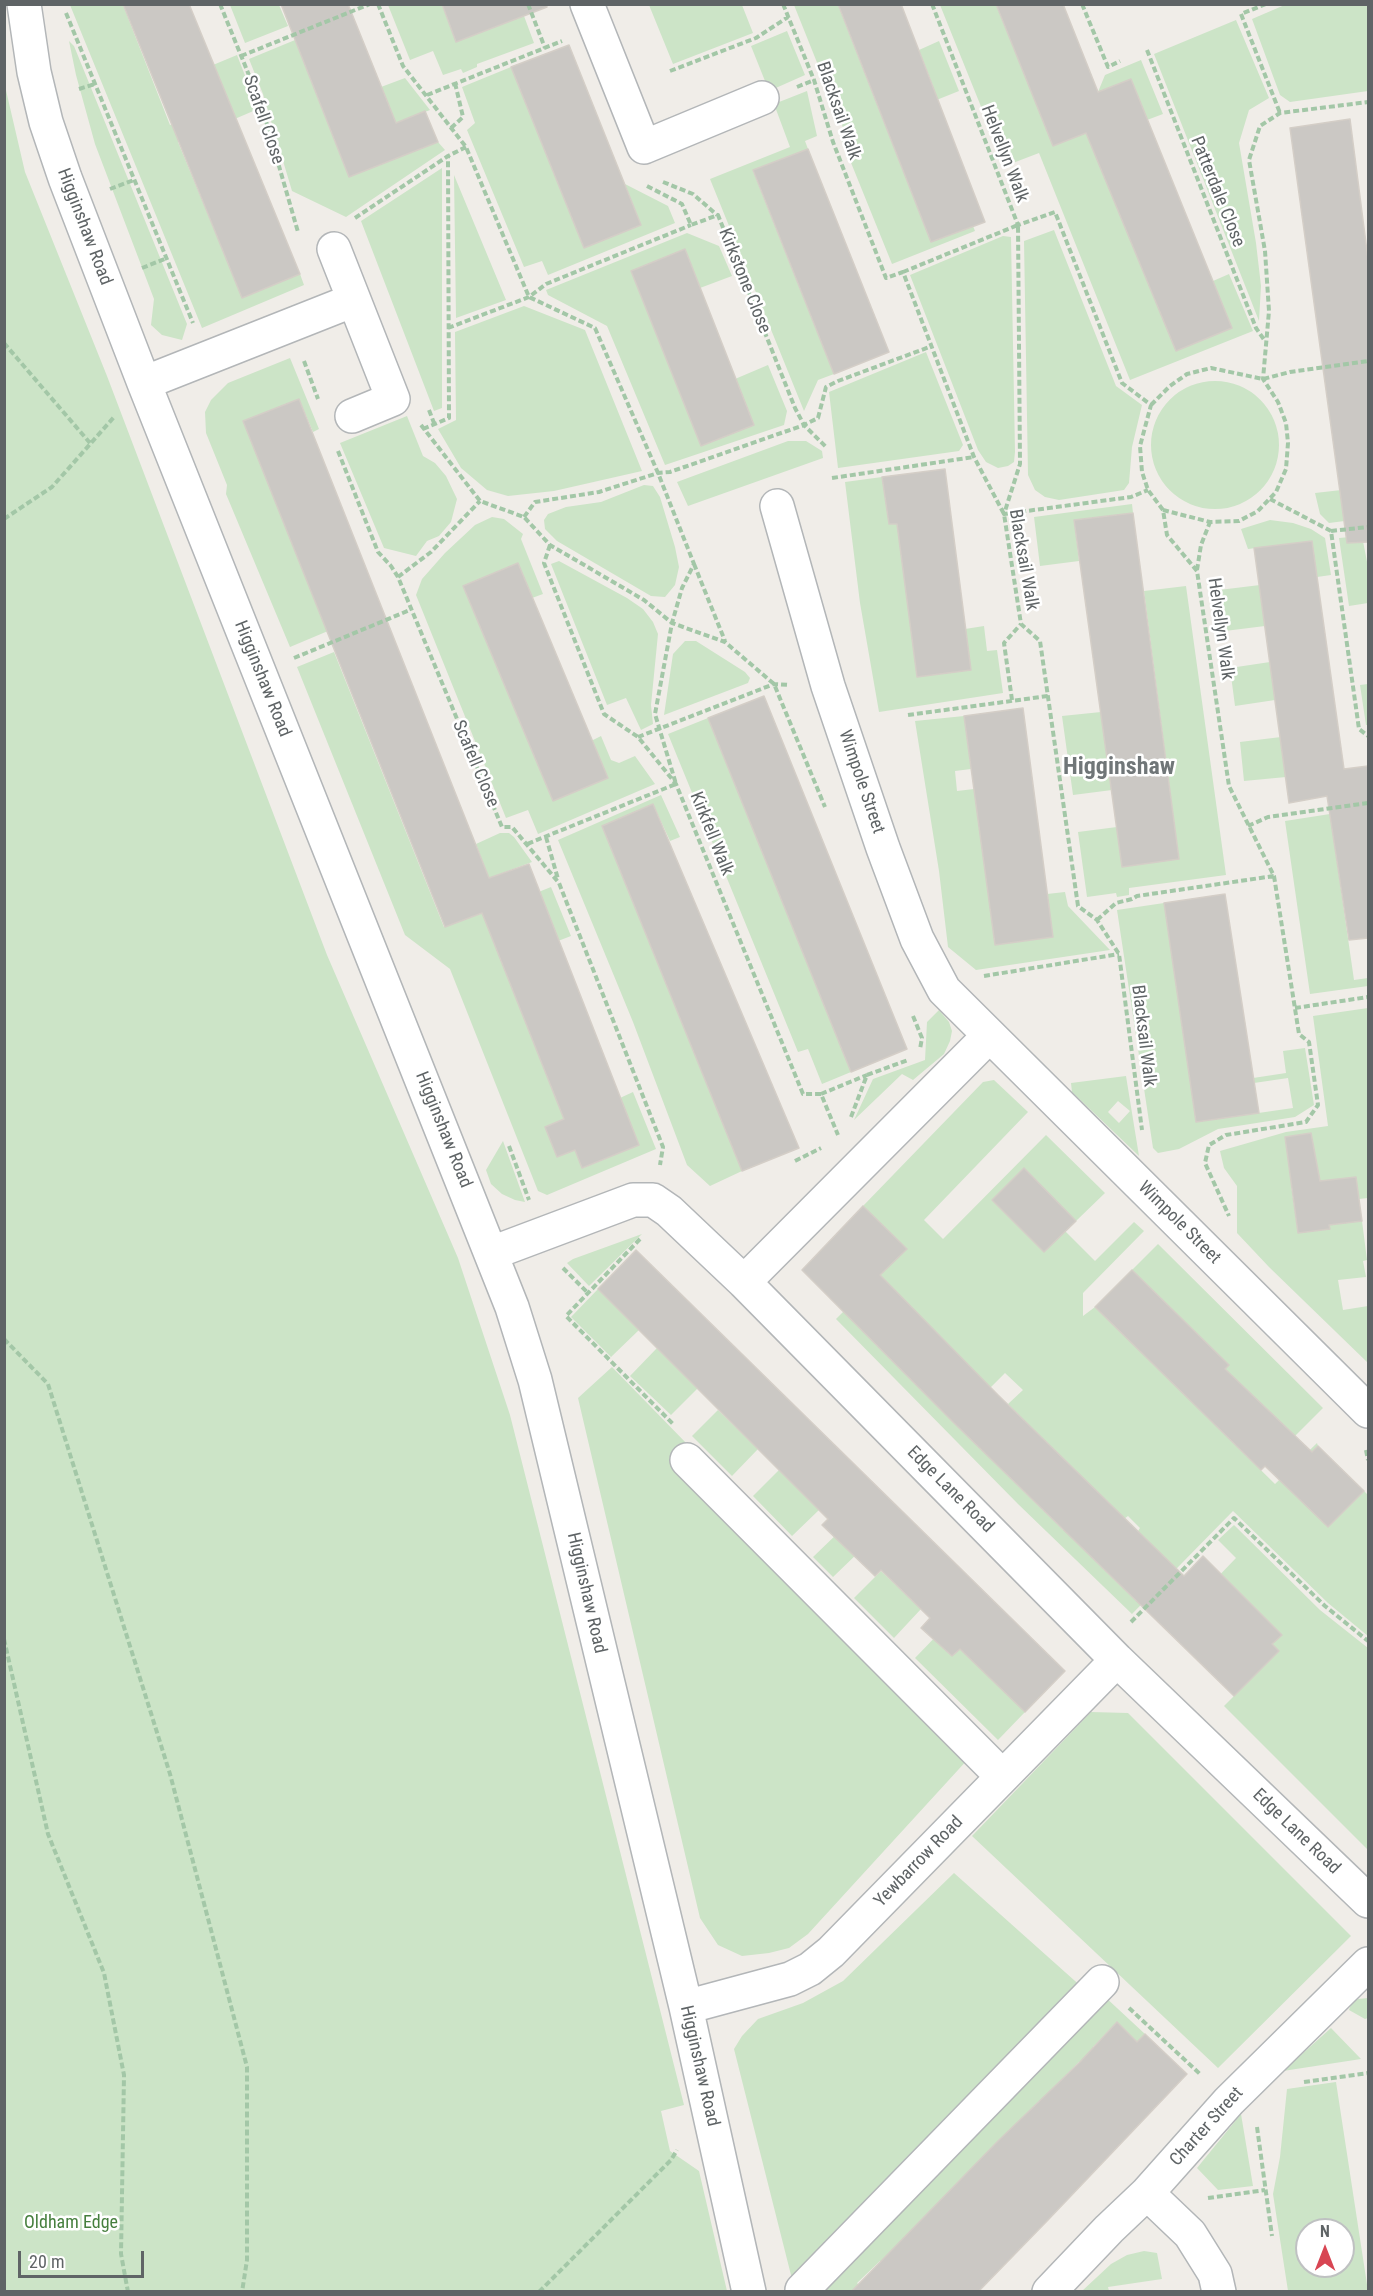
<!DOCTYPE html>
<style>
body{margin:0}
#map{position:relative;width:1373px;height:2296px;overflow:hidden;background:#f0ede8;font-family:"Roboto Condensed",sans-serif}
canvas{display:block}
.frame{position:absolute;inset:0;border:6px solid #5f6466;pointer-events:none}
.north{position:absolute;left:1295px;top:2218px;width:60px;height:60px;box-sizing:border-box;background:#fff;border:2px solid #bfc1c2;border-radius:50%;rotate:0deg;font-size:16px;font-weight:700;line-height:24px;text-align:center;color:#5f6466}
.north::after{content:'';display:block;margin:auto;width:21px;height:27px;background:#d84553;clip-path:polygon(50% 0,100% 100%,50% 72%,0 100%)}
.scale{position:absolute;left:18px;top:2251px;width:126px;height:27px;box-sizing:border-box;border:3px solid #5f6466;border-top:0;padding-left:8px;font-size:18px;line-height:21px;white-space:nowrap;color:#5f6466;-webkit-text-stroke:4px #fff;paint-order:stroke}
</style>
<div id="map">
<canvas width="1373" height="2296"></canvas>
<div class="frame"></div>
<div class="north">N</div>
<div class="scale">20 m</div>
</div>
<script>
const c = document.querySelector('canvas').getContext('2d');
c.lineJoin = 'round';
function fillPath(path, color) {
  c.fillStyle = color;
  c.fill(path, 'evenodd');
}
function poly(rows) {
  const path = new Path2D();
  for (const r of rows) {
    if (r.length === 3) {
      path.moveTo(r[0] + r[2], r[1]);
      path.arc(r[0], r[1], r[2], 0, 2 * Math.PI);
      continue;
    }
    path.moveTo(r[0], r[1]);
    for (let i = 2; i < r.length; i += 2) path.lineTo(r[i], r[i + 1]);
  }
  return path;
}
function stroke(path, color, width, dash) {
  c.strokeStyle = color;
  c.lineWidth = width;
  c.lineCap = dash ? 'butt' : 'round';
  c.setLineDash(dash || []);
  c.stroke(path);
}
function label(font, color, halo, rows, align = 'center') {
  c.font = font + ' "Roboto Condensed",sans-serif';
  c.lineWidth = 5;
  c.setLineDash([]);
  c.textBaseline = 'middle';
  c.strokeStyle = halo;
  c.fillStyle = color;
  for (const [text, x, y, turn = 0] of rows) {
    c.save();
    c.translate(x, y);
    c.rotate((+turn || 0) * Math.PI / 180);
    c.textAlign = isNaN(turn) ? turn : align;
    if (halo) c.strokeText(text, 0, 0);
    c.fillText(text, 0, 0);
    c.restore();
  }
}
fillPath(poly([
 [1287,4,1367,5,1368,91,1290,102,1280,95,1252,19],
 [70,5,123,5,170,125,185,119,192,136,178,142,242,297,300,274,304,285,202,328],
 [230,5,279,5,288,26,245,43],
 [388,5,442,5,456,42,524,16,534,43,477,64,477,67,463,73,461,69,443,75,433,51,410,60],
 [649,5,742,5,753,33,673,64],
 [794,5,838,5,931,242,973,226,975,231,892,264,841,138,846,135],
 [940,5,996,5,1026,78,1100,127,1117,208,1176,350,1213,281,1229,274,1253,331,1130,380,1039,153,1005,166],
 [1236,20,1269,98,1249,110,1239,143,1256,243,1261,286,1259,321,1154,54],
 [787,31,805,75,769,91,751,46],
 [295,40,349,177,438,142,445,150,346,217,292,191,263,94,249,59],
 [69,41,74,46,187,324,182,340,162,335,151,325,154,299,95,144,76,75],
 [939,41,959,91,929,103,933,86,919,50],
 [237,55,258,109,223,124,213,65],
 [1141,60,1163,114,1147,120,1131,79,1098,92,1105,75],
 [511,67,584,248,641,225,625,184,668,206,675,223,548,275,542,261,524,267,467,130,475,123,462,87],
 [405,78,430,110,395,124,381,87],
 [5,86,25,172,107,376,327,955,458,1258,510,1415,684,2105,661,2111,670,2151,699,2171,727,2291,5,2291],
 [807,91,817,136,805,141,808,149,753,171,834,374,818,380,804,411,710,179,790,147,774,104],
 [442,168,442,408,434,411,361,221],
 [454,175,506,300,456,318],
 [1054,230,1116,386,1142,405,1132,447,1129,483,1124,490,1059,500,1045,497,1035,490,1028,475,1024,241],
 [687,233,719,246,732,276,700,288,685,249,631,271,701,446,754,425,735,379,768,365,787,411,784,425,665,465,607,326,548,295,546,290],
 [1003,236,1011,237,1015,452,1014,462,1008,466,998,468,986,462,978,450,910,275],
 [524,306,585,330,642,471,554,491,508,496,487,490,461,468,438,429,456,420,455,332],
 [926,352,963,445,959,451,838,468,829,392],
 [290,358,319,429,313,432,299,399,244,421,328,631,290,647,226,494,227,485,206,433,205,412,211,400,228,383],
 [1215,445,64],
 [407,416,423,456,435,463,446,476,457,499,451,522,439,536,427,541,416,556,384,548,340,443],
 [788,441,806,441,822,451,823,458,688,506,677,482],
 [882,477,889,524,897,524,917,677,970,670,965,629,984,626,987,651,997,650,1003,693,879,712,860,603,845,482],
 [644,485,653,486,660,497,675,547,679,567,675,585,665,597,651,596,557,541,545,529,544,520,548,514,566,507,601,502],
 [1368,487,1368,518,1329,523,1320,514,1315,493],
 [1132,504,1133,513,1074,520,1079,561,1040,566,1034,517],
 [492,517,504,519,523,534,521,539,543,594,532,598,518,563,463,586,553,801,591,741,601,736,611,760,619,763,635,756,655,784,538,834,528,810,506,818,416,595,422,579,445,553,475,525],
 [1270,520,1293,523,1311,529,1325,538,1331,575,1317,577,1312,541,1248,549,1241,529],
 [1362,536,1368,567,1368,603,1349,606,1339,538],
 [559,561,627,598,643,609,653,622,658,634,651,705,653,724,641,730,626,698,607,705,551,564],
 [1260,585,1265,626,1225,631,1219,590],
 [1186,586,1226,875,1129,888,1129,895,1117,897,1116,893,1087,897,1078,832,1117,827,1179,859,1144,591],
 [685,641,696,641,745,672,750,678,748,683,664,715,673,654],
 [334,652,444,927,497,908,488,927,564,1119,557,1157,575,1150,583,1168,639,1145,620,1098,633,1092,656,1149,547,1195,538,1191,450,969,405,935,297,667],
 [1270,662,1275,700,1235,706,1230,668],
 [1368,684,1368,725,1366,725,1360,685],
 [1101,712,1112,790,1073,795,1062,716],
 [964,716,971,769,955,771,957,791,974,789,995,945,1053,937,1047,894,1065,892,1068,906,1110,950,976,970,948,947,939,871,915,721],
 [708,718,851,1072,822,1084,808,1049,798,1052,668,734],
 [1281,737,1286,777,1244,781,1240,742],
 [661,795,680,837,670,841,653,804,602,826,742,1171,710,1186,687,1165,633,1022,558,840],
 [1330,814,1354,980,1368,978,1368,986,1310,994,1285,821],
 [500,833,509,833,514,837,532,862,489,878,476,844],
 [551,887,571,936,558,941,531,895],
 [1164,903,1196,1122,1293,1108,1288,1078,1254,1083,1253,1078,1286,1073,1283,1051,1305,1048,1314,1105,1295,1117,1218,1129,1179,1149,1158,1153,1153,1148,1117,910],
 [1368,1008,1368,1198,1359,1199,1355,1177,1291,1185,1298,1233,1329,1229,1329,1225,1362,1221,1367,1260,1363,1261,1366,1277,1338,1280,1343,1310,1368,1306,1368,1363,1269,1267,1237,1233,1237,1186,1224,1168,1220,1151,1286,1132,1328,1126,1313,1016],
 [939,1010,949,1022,952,1031,950,1041,944,1054,913,1080,902,1074,854,1120,873,1079,925,1060,927,1022],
 [1126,1076,1139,1156,1072,1092,1071,1083],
 [1118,1101,1130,1111,1119,1123,1108,1112],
 [994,1080,1028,1112,924,1220,943,1239,1046,1135,1105,1193,1076,1221,1024,1169,992,1200,1044,1252,1065,1231,1095,1261,1134,1222,1144,1231,1083,1293,1083,1316,1095,1307,1193,1402,1229,1365,1132,1270,1158,1244,1323,1408,1295,1436,1244,1388,1212,1422,1275,1484,1317,1443,1318,1446,1282,1481,1328,1526,1364,1491,1367,1494,1368,1636,1328,1603,1233,1511,1132,1614,1018,1504,836,1319,906,1249,863,1231,875,1218,863,1206,983,1082],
 [847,1315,951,1348,915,1384],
 [1005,1373,1023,1390,1008,1404,1024,1420,988,1456,920,1389,990,1388],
 [1031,1427,1098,1493,1063,1530,995,1463],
 [1128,1516,1140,1528,1138,1531,1136,1601,1071,1537,1124,1519],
 [503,1141,525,1202,515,1200,502,1194,491,1184,486,1170],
 [642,1234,589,1286,567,1263,573,1259],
 [598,1289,639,1330,611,1357,571,1317],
 [657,1348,698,1388,671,1415,630,1376],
 [612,1367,689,1446,969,1758,808,1934,789,1948,769,1953,742,1956,718,1945,700,1918,578,1398],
 [718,1410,758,1449,732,1476,692,1436],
 [779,1470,819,1510,792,1536,753,1496],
 [1234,1525,1320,1610,1368,1648,1368,1850,1224,1706,1279,1651,1211,1584,1236,1558,1218,1540],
 [840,1531,860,1551,833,1577,813,1557],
 [881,1571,921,1609,894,1638,854,1598],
 [942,1630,943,1648,952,1656,961,1648,1025,1712,998,1740,915,1658],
 [1091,1712,1128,1713,1351,1936,1218,2068,972,1836],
 [954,1873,1084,1989,793,2283,734,2049,742,2036,758,2019,803,2003,843,1981],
 [1103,1995,1145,2034,1137,2042,1116,2023,1093,2047,1113,2066,1100,2081,1079,2062,1055,2086,1062,2123,1039,2101,1026,2114,900,2280,880,2261,857,2283,865,2291,812,2292],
 [1368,1998,1368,2018,1365,2019,1349,2010,1351,2004,1358,1999],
 [1331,2028,1361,2059,1283,2071],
 [1336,2082,1368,2291,1288,2291,1273,2194,1280,2157,1287,2089],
 [1307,2230,1343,2230,1343,2266,1307,2266],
 [1241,2114,1253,2186,1218,2190,1197,2168],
 [1144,2251,1157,2253,1162,2279,1108,2287,1109,2291,1082,2291,1111,2264,1127,2255]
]), '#cce4c7');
const building = poly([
 [123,4,189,4,300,274,242,298,123,4],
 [281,4,348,4,396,123,425,111,438,142,349,177,281,4],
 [442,4,546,4,547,7,456,42,442,4],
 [838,4,901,4,985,222,931,242,838,4],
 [996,4,1063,4,1098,92,1131,79,1232,328,1176,351,1086,133,1053,146,996,4],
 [569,45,641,225,584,248,511,67,569,45],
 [1350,119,1368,259,1368,542,1347,543,1290,128,1350,119],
 [808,149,889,352,834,374,753,170,808,149],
 [685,249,754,425,701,446,631,271,685,249],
 [299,399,489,878,529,864,639,1145,582,1168,575,1150,557,1157,545,1127,564,1119,482,913,445,927,243,421,299,399],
 [945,469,971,670,917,677,897,524,889,524,882,477,945,469],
 [1133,513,1179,859,1122,867,1074,520,1133,513],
 [1312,541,1344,769,1368,766,1368,938,1349,940,1327,796,1289,803,1254,548,1312,541],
 [518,563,608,778,553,801,463,586,518,563],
 [764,696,907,1049,851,1072,708,718,764,696],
 [1023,708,1053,937,995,945,964,716,1023,708],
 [653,804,799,1148,742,1171,602,826,653,804],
 [1225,894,1259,1113,1196,1122,1164,903,1225,894],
 [1311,1133,1320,1181,1356,1177,1362,1221,1329,1225,1330,1229,1298,1233,1285,1137,1311,1133],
 [1024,1168,1076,1221,1044,1252,992,1200,1024,1168],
 [863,1206,907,1249,880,1275,998,1395,1184,1576,1203,1556,1282,1635,1272,1644,1279,1651,1234,1696,954,1423,802,1270,863,1206],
 [636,1250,1065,1671,1025,1712,960,1649,952,1656,921,1628,930,1618,881,1570,875,1576,822,1525,828,1519,598,1289,636,1250],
 [1132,1270,1229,1365,1225,1369,1312,1452,1318,1446,1364,1491,1328,1527,1265,1466,1261,1470,1095,1307,1132,1270],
 [1117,2022,1137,2042,1145,2034,1187,2074,1048,2220,978,2292,851,2292,998,2141,1080,2062,1117,2022]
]);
fillPath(building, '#cbc8c4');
stroke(building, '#d4cec7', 1.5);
const minor = poly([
 [24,4,34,72,46,122,65,178,144,383,512,1307,535,1380,686,2007,749,2292],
 [587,4,644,147,762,98],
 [334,249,393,399,352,416],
 [144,383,354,300],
 [777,506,828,686,883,848,917,939,944,990,1368,1411],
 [492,1253,633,1200,653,1200,669,1211,744,1282,1117,1660,1368,1901],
 [744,1282,989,1036],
 [687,1460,1002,1776],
 [686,2007,790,1979,810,1969,831,1952,1117,1660],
 [1147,2193,1190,2234,1215,2274,1219,2292],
 [802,2290,1102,1982],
 [1049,2292,1109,2229,1147,2193,1229,2101,1368,1964]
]);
stroke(minor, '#b3b6b8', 36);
stroke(poly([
 [220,4,262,107,298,232],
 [378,4,403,66,466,147,529,297,595,328,658,473,694,564,682,588,672,623,655,714,676,784,527,844],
 [528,4,545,48],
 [783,4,814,80,833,142,886,278,903,272,974,457,1004,514,1021,624,1040,641,1078,906,1097,920,1119,954,1142,1130],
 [932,4,1018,225,1055,212,1122,383,1151,405,1140,446,1142,472,1148,490,1163,510,1167,535,1197,571,1229,786,1274,876,1299,1034,1309,1042,1318,1105,1306,1122,1226,1135,1209,1145,1205,1163,1229,1216],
 [1082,4,1108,67,1120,61],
 [1266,4,1241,14,1280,113],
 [66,13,193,323],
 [1147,50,1256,328,1265,341],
 [241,56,370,4],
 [670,71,756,38,788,17],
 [797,87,814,80],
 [79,89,95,84],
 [427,95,562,41],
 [451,128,463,117,455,83],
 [663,182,693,194,717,215],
 [647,186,682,204,691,225,718,215,795,408,804,425,827,448],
 [110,189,134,180],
 [355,218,448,156,466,147],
 [142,268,167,258],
 [903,272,1018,225,1020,464,1004,514,1131,497,1148,490],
 [448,328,529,297,546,284,691,225],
 [4,343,90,443],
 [304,361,318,399],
 [1151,405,1170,386,1187,374,1211,368,1263,379,1290,372,1368,361],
 [429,410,434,423],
 [421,425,480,501,524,517,550,545,644,600,672,623,725,642,774,684,825,807],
 [423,429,449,418,448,157],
 [338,451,378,552,391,566,398,577,502,827,512,827,559,883,663,1147,660,1165],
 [832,478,974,457],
 [1270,499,1331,531,1359,729,1368,736],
 [1163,510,1210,522,1239,521,1258,511,1276,492,1286,469,1288,443,1286,423,1278,402,1263,379,1269,311,1265,251,1249,160,1260,126,1280,113,1368,102],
 [524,517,535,502,599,492,658,473,670,472,804,425,818,418,826,387,838,381,932,346],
 [4,519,52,487,115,416],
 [1331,531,1368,527],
 [550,545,544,563,604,714,638,737,676,784,803,1094,821,1094,838,1135],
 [694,564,725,641],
 [1197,570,1201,545,1210,522],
 [398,577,431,552,480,501],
 [294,658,410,610],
 [1012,700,1004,643,1021,624],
 [908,715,1048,696],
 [638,737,774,684,790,685],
 [1248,826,1268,817,1368,803],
 [546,837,558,879],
 [1097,920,1116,903,1132,899,1137,896,1274,876],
 [984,976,1119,954],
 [1295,1008,1368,997],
 [913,1016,922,1038,920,1049],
 [821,1094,867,1075],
 [851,1117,867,1075,908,1060],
 [509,1146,529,1200],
 [795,1161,821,1148],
 [640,1239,566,1316,674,1425],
 [563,1268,587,1292],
 [4,1339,48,1384,170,1774,247,2067,247,2260,242,2292],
 [1366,1450,1368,1460],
 [1131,1622,1234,1518,1325,1606,1368,1641],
 [4,1639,48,1834,104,1973,124,2075,121,2254,128,2292],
 [1129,2008,1200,2074],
 [1304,2082,1368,2073],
 [1257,2127,1272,2236],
 [1208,2198,1265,2190],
 [539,2292,671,2160,677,2150]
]), '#a3c7a7', 4, [6, 3]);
stroke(minor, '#fff', 33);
label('18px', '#5f6466', '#fff', [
 ["Blacksail Walk",838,111,71],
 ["Scafell Close",263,120,71],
 ["Helvellyn Walk",1004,154,69],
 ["Patterdale Close",1217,192,68],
 ["Higginshaw Road",84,227,69],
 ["Kirkstone Close",744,281,68],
 ["Blacksail Walk",1023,560,80],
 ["Helvellyn Walk",1220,629,82],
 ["Higginshaw Road",262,679,68],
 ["Scafell Close",475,764,67],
 ["Wimpole Street",861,782,71],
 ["Kirkfell Walk",711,834,68],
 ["Blacksail Walk",1143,1036,83],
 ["Higginshaw Road",443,1130,68],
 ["Wimpole Street",1179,1223,45],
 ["Edge Lane Road",950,1490,45],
 ["Higginshaw Road",586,1593,77],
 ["Edge Lane Road",1296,1832,44],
 ["Yewbarrow Road",919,1862,-46],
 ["Higginshaw Road",699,2066,77],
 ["Charter Street",1207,2127,-48]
]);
label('18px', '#467f3e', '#fff', [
 ["Oldham Edge",71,2223]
]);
label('bold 24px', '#707678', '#fff', [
 ["Higginshaw",1119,768]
]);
</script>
